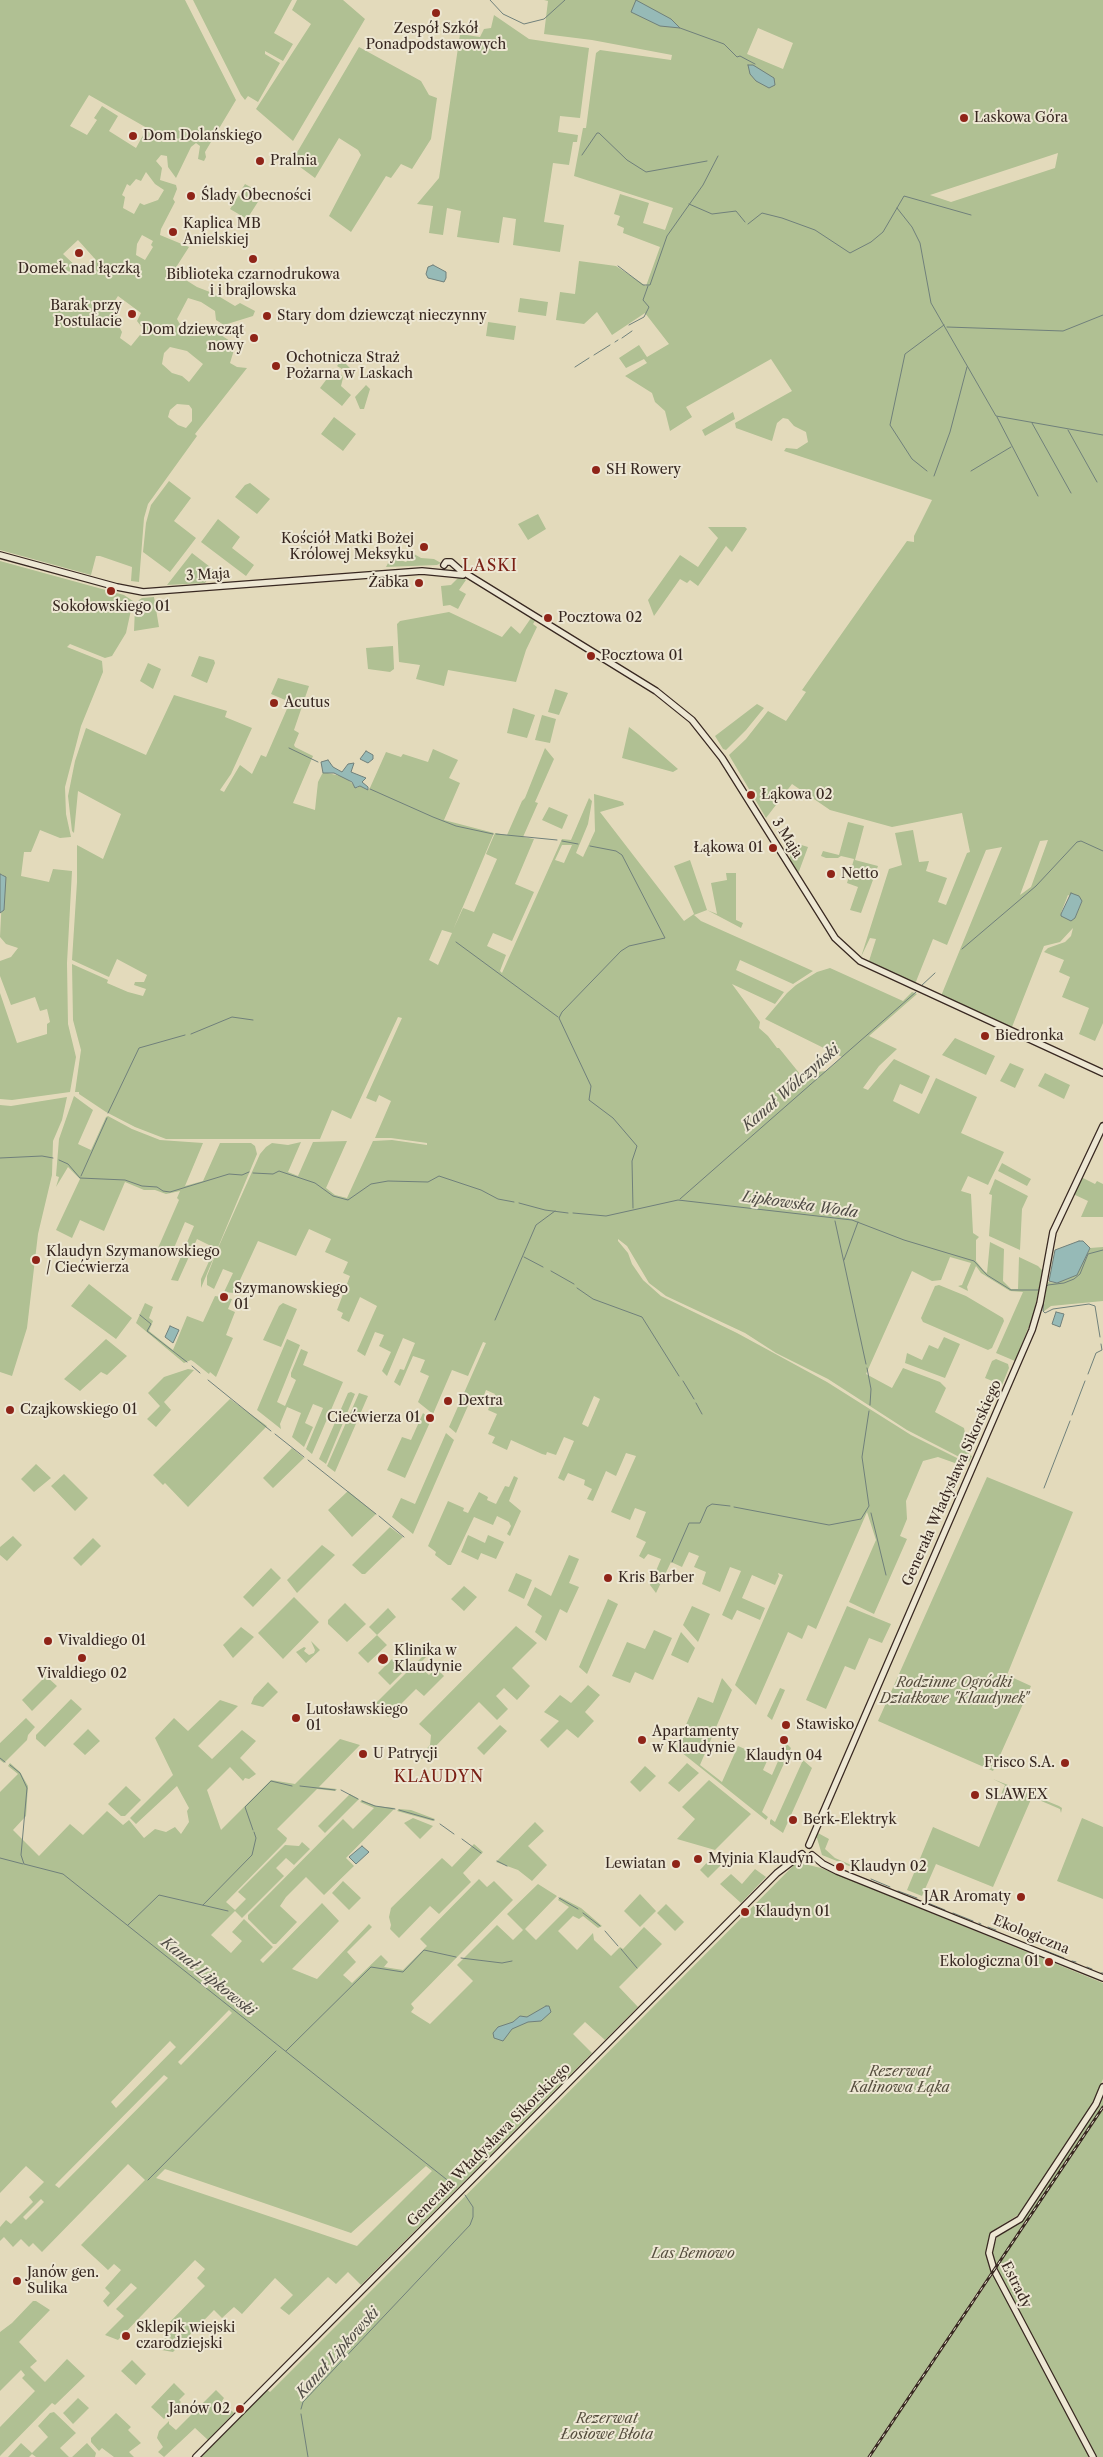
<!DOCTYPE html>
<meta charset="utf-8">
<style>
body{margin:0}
canvas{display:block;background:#e3dabb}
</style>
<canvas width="1103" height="2457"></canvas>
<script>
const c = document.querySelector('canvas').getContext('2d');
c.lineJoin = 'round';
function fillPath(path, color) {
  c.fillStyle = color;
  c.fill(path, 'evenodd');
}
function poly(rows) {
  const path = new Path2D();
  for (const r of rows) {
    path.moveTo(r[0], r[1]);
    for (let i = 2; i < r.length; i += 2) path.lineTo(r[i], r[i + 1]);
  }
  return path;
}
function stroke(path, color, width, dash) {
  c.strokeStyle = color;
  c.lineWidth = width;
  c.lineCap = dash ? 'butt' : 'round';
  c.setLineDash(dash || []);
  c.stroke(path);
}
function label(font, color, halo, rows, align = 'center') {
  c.font = font + ' "Libre Caslon Text",serif';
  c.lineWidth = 4;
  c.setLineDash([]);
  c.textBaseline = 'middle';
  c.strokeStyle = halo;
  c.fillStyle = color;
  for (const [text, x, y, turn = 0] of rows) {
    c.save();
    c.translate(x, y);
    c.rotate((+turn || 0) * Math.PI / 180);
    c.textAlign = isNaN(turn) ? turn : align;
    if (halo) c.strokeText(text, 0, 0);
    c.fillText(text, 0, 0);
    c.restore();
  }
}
fillPath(poly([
 [0,0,185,0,236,100,205,152,206,157,204,161,198,159,200,146,196,143,191,147,176,178,168,167,167,156,161,155,156,161,162,168,160,180,176,185,177,189,173,199,175,202,161,229,160,235,189,247,173,272,197,287,215,294,235,306,240,303,255,311,253,316,224,325,216,320,215,311,201,302,188,298,177,319,181,326,200,335,203,335,209,327,230,341,237,340,230,363,237,367,247,368,195,434,197,436,148,504,144,518,139,582,131,581,132,567,100,556,96,556,91,575,0,550],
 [89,95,147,128,136,148,109,131,118,116,102,106,94,118,97,120,87,135,70,126],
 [146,172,155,184,164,190,158,200,144,205,140,203,134,214,123,208,125,197,122,195,127,184,130,186,136,179,141,181],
 [142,235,153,241,151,245,153,247,145,260,136,255,137,244],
 [78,240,95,259,81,271,63,254],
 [118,296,141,313,137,321,144,330,131,346,120,338,122,332,117,323,118,308,114,302],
 [170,347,187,351,203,364,189,382,182,376,172,373,162,364,164,353],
 [177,404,189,405,192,409,192,421,186,428,178,425,168,417,170,410],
 [193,0,292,0,274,33,293,44,283,61,265,51,265,54,280,63,258,102,248,96,245,100,241,95],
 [297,0,343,0,365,19,293,141,256,109,311,24,292,10],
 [544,0,1103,0,1103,1023,1095,1041,1079,1034,1089,1008,1062,997,1070,977,1059,972,1064,960,1044,952,1048,948,1065,942,1071,936,1073,928,1060,942,1044,946,1012,1027,941,996,1002,847,986,850,947,945,933,939,915,984,869,961,876,939,870,938,861,957,889,869,902,865,895,833,913,830,919,862,929,861,926,871,947,878,938,902,946,905,967,853,970,852,962,813,892,827,830,810,792,784,766,818,729,755,746,739,768,711,786,721,806,692,802,690,907,541,914,542,914,536,932,500,784,451,786,448,797,449,808,442,806,432,794,426,788,419,783,418,777,423,772,441,736,428,735,423,792,391,771,359,686,407,692,417,670,431,665,411,655,402,652,393,625,376,647,363,644,359,626,368,619,358,639,345,647,357,669,344,645,313,612,335,597,312,584,324,556,320,560,292,575,294,579,261,616,266,646,286,660,247,623,233,624,228,617,225,620,216,614,214,620,194,649,203,643,223,665,230,673,208,574,176,583,128,586,128,596,53,600,50,671,60,672,55,592,40,544,34,548,1],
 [758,28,793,43,783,69,747,54],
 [1058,153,1055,168,951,202,930,195],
 [1048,840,1031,887,1020,895,1040,841],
 [1068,895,1082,901,1075,918,1061,913],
 [494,15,529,39,589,48,580,118,560,116,558,132,578,135,577,142,573,142,569,165,553,163,544,222,564,225,560,252,513,245,516,219,503,217,499,243,457,237,461,211,447,208,443,235,429,233,433,206,417,204,439,178,460,34,480,37,484,29,491,28],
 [359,47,421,81,429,95,437,98,431,139,412,169,401,164,391,178,386,176,351,232,329,216,361,155,358,150,339,138,315,178,292,161],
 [245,184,263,194,247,219,230,209,239,195,245,199,247,197,240,192],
 [520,298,548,302,546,316,518,312],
 [488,322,516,326,514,340,486,336],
 [342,360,353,371,352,375,337,366],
 [332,372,342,375,343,378,341,386,351,395,342,406,320,388],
 [366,385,370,389,364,409,360,409,355,397],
 [733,412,735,419,705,436,702,430],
 [334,417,356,434,343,451,321,434],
 [169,481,191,498,174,521,196,538,170,572,143,552,146,523,151,505],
 [250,483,270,499,257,514,235,497,245,485],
 [538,514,546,529,528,540,518,524],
 [218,519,240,537,232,548,254,565,246,576,201,542],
 [708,527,745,527,747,529,732,552,726,546,698,586,690,580,687,583,680,579,654,616,648,600,680,555,698,567,718,538],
 [192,553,214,570,205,583,167,585],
 [414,554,421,558,434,559,441,563,437,565,386,567,391,557,406,562],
 [0,561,124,595,133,601,126,633,112,656,105,658,70,644,67,647,102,661,103,672,81,726,65,787,66,814,71,837,60,838,40,830,31,852,24,852,21,876,49,882,53,869,72,871,67,963,68,1024,76,1057,70,1092,12,1100,0,1099,0,993,17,1043,47,1034,47,1024,50,1022,47,1009,40,1011,35,997,11,1005,0,976,0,961,11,957,18,948,6,944,0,937,3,875,0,874],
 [459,577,466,580,459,590,466,594,458,609,450,605,443,606,441,586,451,585],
 [154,597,159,627,134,631,135,608,139,600,142,598],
 [449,612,502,637,511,626,520,634,531,618,535,621,533,624,537,627,526,650,516,682,448,670,444,686,416,679,420,665,399,662,397,624,400,621],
 [393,646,394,669,390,672,368,669,366,648],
 [199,656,214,660,215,663,207,683,191,676],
 [148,663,161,669,153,689,140,681],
 [278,678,309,686,294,730,299,733,294,745,295,747,313,756,293,803,315,810,318,782,323,772,345,777,357,788,360,786,369,790,386,752,401,757,403,754,428,762,433,749,458,760,449,778,460,783,444,820,494,833,453,930,463,908,474,912,497,859,486,854,495,833,507,835,522,801,525,798,545,748,554,759,535,802,538,803,523,837,534,839,515,884,534,892,512,941,493,933,487,946,506,955,500,971,502,973,562,839,571,840,589,798,592,801,588,824,576,853,583,857,595,831,594,794,623,802,624,805,600,812,684,921,694,914,674,866,690,860,707,910,717,914,711,883,727,880,726,873,736,873,736,920,743,923,741,928,707,910,694,915,701,921,813,971,793,984,740,960,736,970,784,992,775,1004,732,984,760,1022,759,1028,768,1036,777,1048,779,1048,800,1074,826,1071,842,1057,765,1019,787,993,796,985,817,972,830,968,903,1001,912,992,917,994,869,1036,897,1049,879,1066,863,1088,868,1090,894,1059,930,1076,922,1094,900,1084,893,1101,919,1114,936,1078,977,1097,961,1133,1004,1152,988,1185,968,1176,961,1191,971,1194,973,1233,979,1237,976,1240,976,1261,984,1271,987,1273,990,1242,1004,1249,1003,1281,1011,1289,1018,1289,1019,1257,1038,1266,1043,1271,1033,1316,1015,1361,996,1353,1023,1292,1010,1291,981,1273,976,1266,967,1287,968,1291,958,1286,962,1285,971,1263,950,1257,941,1280,932,1281,912,1271,866,1374,892,1388,903,1368,940,1382,946,1388,935,1412,964,1428,969,1455,972,1456,969,1462,907,1430,828,1379,776,1353,745,1333,666,1296,649,1283,627,1246,618,1239,618,1241,628,1253,632,1264,643,1280,661,1296,737,1333,827,1382,911,1435,959,1459,966,1467,938,1457,923,1461,906,1501,907,1519,900,1536,907,1539,874,1614,849,1602,876,1540,867,1512,816,1629,808,1625,802,1639,788,1632,756,1705,735,1685,783,1575,778,1573,779,1576,775,1585,752,1575,742,1598,765,1608,760,1620,737,1610,732,1620,722,1615,741,1571,730,1567,720,1592,702,1584,706,1572,694,1567,699,1556,689,1552,682,1567,671,1562,656,1593,650,1585,661,1559,648,1554,644,1559,639,1556,646,1542,636,1537,646,1512,635,1508,630,1520,611,1512,636,1456,626,1453,616,1476,606,1471,593,1501,587,1499,592,1489,584,1485,585,1480,568,1473,564,1481,558,1478,574,1441,564,1437,556,1455,547,1452,546,1455,542,1454,511,1440,507,1450,492,1443,495,1437,488,1434,497,1414,488,1410,495,1394,486,1390,481,1403,471,1399,456,1433,449,1427,486,1343,483,1342,468,1376,452,1370,433,1414,418,1402,429,1376,420,1372,425,1360,413,1356,400,1386,394,1382,400,1369,404,1370,415,1343,403,1338,387,1376,382,1371,391,1352,379,1346,384,1335,375,1332,365,1356,357,1351,377,1306,360,1297,349,1322,341,1318,343,1313,337,1310,350,1276,343,1273,348,1262,325,1252,331,1239,309,1229,296,1256,258,1241,234,1293,224,1292,233,1273,223,1269,214,1289,207,1285,207,1276,218,1248,260,1154,266,1147,272,1143,288,1145,301,1142,288,1172,298,1176,313,1142,347,1141,326,1188,335,1195,347,1198,373,1141,392,1140,427,1145,427,1143,391,1138,375,1138,391,1101,379,1095,376,1102,366,1098,402,1018,398,1017,351,1119,332,1110,320,1139,166,1139,135,1127,106,1112,79,1094,79,1092,75,1092,81,1050,73,1020,72,964,108,980,107,983,128,992,143,996,146,989,134,985,135,982,144,982,147,975,117,959,109,977,72,960,77,882,77,845,103,859,121,814,78,791,74,833,72,831,68,796,75,761,86,728,146,755,174,695,227,711,225,717,252,728,231,774,220,790,224,792,240,765,252,774,261,755,266,757,290,702,271,694],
 [562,845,572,845,564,863,555,860],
 [442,930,452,933,438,965,429,960],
 [594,1396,600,1399,588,1427,582,1424],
 [555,689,568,693,559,715,548,712],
 [757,704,764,708,746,730,726,750,723,749,715,736],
 [513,708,535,715,527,738,507,733],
 [542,715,556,719,550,743,535,740],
 [629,727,638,734,678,769,673,772,622,758],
 [549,807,568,815,562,829,542,820],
 [848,822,864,826,855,860,878,866,861,913,850,910,858,887,847,883,854,859,841,856,838,858,826,858,821,856,823,851,839,855],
 [795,843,808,847,798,874,789,859],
 [955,1038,995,1056,986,1075,942,1055],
 [1010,1063,1024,1069,1015,1088,1000,1081],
 [1045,1073,1070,1085,1064,1099,1038,1086],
 [74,1096,93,1110,78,1144,91,1150,106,1117,108,1116,132,1129,160,1140,203,1143,185,1186,203,1181,220,1143,251,1143,255,1146,257,1154,201,1288,201,1279,215,1248,197,1239,178,1281,171,1280,194,1226,185,1222,171,1255,158,1248,179,1200,177,1198,180,1191,166,1194,155,1190,144,1190,125,1182,104,1231,80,1220,72,1238,56,1230,80,1179,68,1167,56,1187,59,1177,56,1176,59,1139],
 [67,1097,62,1120,53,1141,52,1175,38,1234,27,1328,12,1376,0,1372,0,1105,11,1106],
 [1002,1163,1031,1179,1027,1186,998,1171],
 [1081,1177,1095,1184,1097,1181,1103,1184,1103,1217,1081,1217,1088,1201,1073,1194],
 [995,1179,1028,1196,1022,1209,1020,1250,989,1236,992,1195,989,1194],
 [1103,1247,1103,1301,1051,1306,1043,1312,1047,1282,1057,1283,1076,1275,1090,1248],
 [89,1284,132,1318,116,1339,71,1306],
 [939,1285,966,1296,1003,1318,1004,1321,992,1348,988,1350,923,1322,921,1318,935,1286],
 [215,1296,232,1299,228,1309,235,1312,226,1335,233,1338,216,1377,210,1372,209,1374,194,1362,191,1360,184,1363,136,1323,145,1303,153,1307,149,1318,153,1321,149,1331,173,1350,187,1316,203,1322],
 [283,1303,297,1309,281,1347,263,1340,279,1306],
 [944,1337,960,1344,945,1378,905,1363,907,1353,922,1360,929,1345,938,1349],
 [106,1339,127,1356,107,1375,101,1372,80,1391,64,1379],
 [287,1339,300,1345,277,1402,285,1406,296,1380,291,1377,291,1373,301,1349,308,1352,303,1365,343,1382,312,1454,306,1449,323,1408,313,1404,305,1423,313,1427,304,1447,292,1437,301,1413,287,1407,280,1424,281,1429,257,1410],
 [996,1359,1008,1364,1009,1368,1002,1385,985,1378,992,1361],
 [188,1369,194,1370,164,1402,171,1410,156,1427,147,1419,160,1406,148,1393,164,1377],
 [351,1392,355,1394,326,1464,319,1459,348,1393],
 [359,1393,368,1396,335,1472,327,1466],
 [230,1399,267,1426,188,1507,165,1483,163,1485,153,1475],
 [423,1413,431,1420,405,1478,387,1470,402,1437,411,1440],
 [446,1433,454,1440,413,1534,392,1517,401,1498,415,1504],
 [292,1448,304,1458,273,1488,263,1478],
 [36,1464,51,1478,34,1492,21,1479],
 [64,1474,88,1498,75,1511,51,1486],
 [514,1476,518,1478,509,1501,521,1511,510,1536,507,1534,511,1526,509,1522,497,1516,493,1525,474,1517,451,1565,448,1565,435,1555,436,1552,428,1546,448,1501,464,1508,463,1511,468,1513,479,1492,488,1497,487,1500,496,1504,505,1486,509,1487],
 [987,1477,1073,1512,1007,1675,1031,1686,993,1771,878,1721],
 [348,1491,376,1514,352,1537,328,1510],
 [390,1527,403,1537,365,1574,362,1574,352,1565],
 [468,1535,485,1543,488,1535,504,1542,496,1559,481,1553,478,1560,461,1552],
 [13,1536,22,1545,7,1561,0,1555,0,1547],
 [93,1538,101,1546,81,1566,73,1558],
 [322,1545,335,1555,297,1593,287,1580],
 [569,1555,579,1559,569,1583,579,1587,567,1613,560,1609,546,1641,535,1632,542,1616,527,1605,535,1587,551,1596],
 [271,1568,281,1578,253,1607,243,1597],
 [516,1573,532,1580,524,1599,508,1591],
 [464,1586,477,1597,464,1611,451,1599],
 [294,1597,319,1622,283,1659,258,1633],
 [608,1599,618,1604,587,1674,579,1667],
 [345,1603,366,1624,347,1642,328,1624,328,1620],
 [692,1606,710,1614,698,1642,683,1625],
 [847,1606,891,1624,882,1643,869,1638,855,1670,845,1666,826,1709,806,1700],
 [388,1608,396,1617,377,1635,387,1645,368,1663,358,1653,377,1635,369,1627],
 [516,1626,537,1643,512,1668,530,1686,517,1700,504,1688,496,1696,508,1709,497,1720,479,1702,423,1759,418,1758,430,1745,431,1735,419,1724],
 [241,1627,254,1637,233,1658,223,1645],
 [654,1630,672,1638,653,1680,635,1672,630,1683,612,1676,627,1642,645,1649],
 [681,1632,695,1648,688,1663,671,1655],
 [311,1641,320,1650,306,1663,296,1652,304,1647,306,1648,304,1651,309,1655,314,1653,315,1650],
 [428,1651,430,1653,418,1665,429,1675,436,1668,444,1676,424,1696,416,1689,388,1717,375,1704],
 [392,1659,404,1671,390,1685,378,1673],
 [46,1676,57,1686,32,1711,22,1700],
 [722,1678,732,1690,700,1765,722,1782,738,1746,747,1750,746,1753,767,1761,763,1770,772,1775,786,1743,791,1748,762,1812,768,1817,766,1820,676,1748,698,1697,713,1703],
 [268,1682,278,1692,263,1707,251,1704,254,1697],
 [588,1685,600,1695,585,1712,594,1721,578,1738,567,1729,548,1748,540,1740,559,1721,544,1712,560,1695,571,1703],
 [780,1688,785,1690,772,1720,767,1716],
 [71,1699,82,1709,45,1747,36,1739,36,1735],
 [220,1700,238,1706,198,1746,212,1759,242,1730,256,1741,240,1758,256,1774,249,1779,245,1778,243,1781,230,1767,207,1790,221,1830,271,1780,295,1784,340,1739,360,1745,319,1787,337,1789,335,1791,317,1789,277,1829,287,1838,286,1841,226,1902,235,1910,246,1899,238,1892,285,1845,299,1846,302,1842,310,1849,294,1865,286,1858,276,1868,284,1876,242,1918,235,1911,211,1935,231,1953,242,1941,232,1932,244,1919,273,1947,260,1960,263,1963,322,1903,339,1921,292,1969,317,1979,369,1924,372,1927,347,1952,356,1962,343,1975,352,1983,381,1955,388,1962,384,1967,403,1970,427,1946,420,1939,479,1879,487,1887,494,1881,513,1900,411,2004,414,2008,411,2012,430,2024,473,1981,457,1965,497,1925,513,1940,523,1930,507,1914,538,1884,557,1896,525,1929,536,1940,569,1907,558,1900,560,1897,581,1908,602,1926,598,1928,583,1916,579,1919,573,1916,558,1931,577,1950,593,1933,594,1940,611,1956,620,1947,623,1949,644,1927,662,1944,619,1987,638,2007,605,2040,585,2022,573,2034,592,2053,361,2285,348,2272,336,2284,328,2277,289,2315,280,2308,293,2295,275,2278,242,2314,234,2307,222,2318,214,2310,173,2352,145,2347,153,2339,159,2345,170,2333,165,2327,205,2286,197,2278,205,2269,195,2260,118,2340,105,2335,124,2316,116,2309,137,2288,131,2283,108,2307,103,2301,110,2293,105,2288,121,2270,114,2264,108,2270,81,2245,145,2180,128,2164,42,2252,33,2243,29,2247,21,2239,13,2247,4,2237,0,2241,0,2227,6,2220,11,2224,33,2202,29,2197,44,2182,26,2166,0,2193,0,1792,18,1774,8,1766,10,1763,20,1772,28,1786,26,1816,13,1830,39,1856,70,1824,83,1835,107,1811,123,1825,129,1820,144,1838,155,1829,166,1832,175,1827,181,1834,189,1822,187,1811,189,1808,177,1786,136,1824,130,1818,173,1775,155,1738,174,1718,188,1731],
 [229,2010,232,2013,181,2065,178,2062],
 [170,2041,176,2047,116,2108,111,2102],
 [164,2075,168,2078,59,2188,55,2185],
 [426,2166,432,2171,357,2246,156,2178,165,2169,351,2233],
 [41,2199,44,2202,26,2220,23,2217],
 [26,1718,35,1727,28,1735,27,1740,4,1763,0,1760,0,1743],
 [500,1725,507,1731,484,1755,477,1748],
 [88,1729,100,1741,85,1755,73,1744],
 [803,1760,812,1768,783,1833,770,1824,770,1821,771,1819,775,1822],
 [687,1763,699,1773,679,1792,668,1783],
 [645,1766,656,1776,640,1792,630,1782],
 [993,1779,1028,1793,1028,1797,1032,1795,1059,1806,1062,1808,1061,1813,1060,1809,1032,1797,993,1887,936,1864,922,1896,907,1890,933,1827,979,1847,1005,1785],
 [709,1780,751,1814,715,1850,677,1839,695,1819,682,1807],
 [126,1786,141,1800,125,1816,121,1816,108,1804],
 [350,1794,359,1799,325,1833,318,1826],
 [362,1800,376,1806,395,1808,346,1858,354,1866,324,1895,306,1877,286,1897,280,1906,297,1922,276,1944,273,1944,248,1919,248,1915,343,1819,353,1829,374,1808,360,1802],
 [399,1809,411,1810,435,1819,433,1821,397,1811],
 [413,1818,433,1826,420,1839,404,1823],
 [1082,1818,1103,1827,1103,1899,1057,1881],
 [535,1822,544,1831,528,1846,547,1865,532,1881,518,1870,496,1862],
 [820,1826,818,1833,829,1839,825,1849,835,1858,856,1867,859,1870,822,1855,817,1838,815,1838],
 [474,1844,483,1852,463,1873,471,1882,439,1914,430,1906,399,1938,390,1929,391,1925,389,1917,391,1908,442,1858,452,1867],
 [713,1856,726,1860,708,1878,700,1870],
 [800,1863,821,1868,1103,1983,1103,2079,1094,2103,1021,2213,997,2228,991,2235,986,2251,992,2271,971,2301,974,2303,993,2274,1089,2457,201,2457,267,2390,270,2392,358,2304,795,1864],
 [755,1869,766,1877,741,1903,720,1884,731,1874,742,1884],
 [343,1881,361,1898,349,1910,332,1893],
 [640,1894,656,1911,640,1927,624,1911],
 [666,1904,684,1922,675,1931,657,1913],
 [1103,2094,1103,2457,1095,2457,994,2265,991,2252,998,2235,1014,2225],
 [33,2301,36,2301,50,2310,19,2342,37,2361,30,2367,45,2382,67,2359,85,2376,55,2405,52,2403,0,2456,0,2427,35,2391,22,2378,25,2375,21,2370,0,2391,0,2332,12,2323],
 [132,2360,146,2374,136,2385,121,2371],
 [174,2383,185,2394,179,2400,181,2402,164,2419,151,2407],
 [216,2390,224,2398,222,2401,234,2413,208,2440,195,2428,164,2457,158,2452,163,2447,157,2438,159,2431,169,2421,169,2424,176,2430],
 [78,2398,89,2408,73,2424,63,2413],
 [54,2412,76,2433,60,2448,69,2457,36,2457,32,2454,29,2457,8,2457,21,2443,32,2453,48,2437,38,2426,50,2413],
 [116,2413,131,2427,128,2430,141,2443,129,2452,134,2457,114,2457,102,2448,99,2451,91,2442,91,2438],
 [87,2443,96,2453,95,2457,72,2457]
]), '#b0c093');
const water = poly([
 [636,0,671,19,680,28,660,26,631,12,636,0],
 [748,65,753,65,774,78,775,85,769,88,756,81,750,74,748,65],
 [433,265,446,272,446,278,444,282,428,278,426,274,428,267,433,265],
 [366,751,373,755,373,759,368,763,360,759,366,751],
 [328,760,333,767,342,772,348,764,354,763,351,772,366,778,362,782,368,787,368,790,360,786,355,788,352,782,334,773,323,773,321,762,328,760],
 [0,874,6,877,4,910,0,913,0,874],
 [1071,893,1079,896,1082,901,1075,918,1071,921,1061,916,1061,914,1071,893],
 [1079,1241,1083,1241,1090,1248,1077,1275,1057,1283,1049,1281,1055,1250,1079,1241],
 [1056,1312,1064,1314,1060,1327,1052,1324,1056,1312],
 [170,1326,179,1330,173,1343,165,1337,170,1326],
 [362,1846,369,1852,356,1864,349,1857,362,1846],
 [546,2006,549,2006,551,2012,541,2021,528,2022,512,2029,503,2041,494,2038,493,2033,498,2027,513,2022,520,2016,527,2017,546,2006]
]);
fillPath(water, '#96bab7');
stroke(water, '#70807b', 1);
stroke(poly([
 [490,0,503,14,524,24,544,19,565,0],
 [680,28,724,44,737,57,740,56,755,64],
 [582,155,597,133,599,133,627,160,646,172,707,161],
 [689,204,712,214,736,211,745,222],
 [897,208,912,227,920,243,931,303,996,416,1103,435],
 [748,224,762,213,782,218,815,230,850,253,871,242,883,232,904,196,971,215],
 [618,266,643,285,650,285,667,236,703,185,718,156],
 [629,325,644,317,649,307,643,300,648,286],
 [947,327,1063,331,1103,315],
 [622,338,632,331],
 [615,342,618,340],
 [594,355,610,345],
 [575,367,589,358],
 [997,417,1038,496],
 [1032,423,1071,493],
 [1068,430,1097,482],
 [927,471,912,459,890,425,905,354,944,325],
 [971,471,1011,447],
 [934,476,950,432,967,367],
 [289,748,318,762],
 [370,789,433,817,456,826,493,834],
 [496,834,557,840],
 [562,841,578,844],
 [590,846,616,851,622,855,665,938,629,946,621,951,562,1012,559,1018,591,1086,589,1100,613,1118,637,1146,632,1161,633,1208],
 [456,942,558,1017],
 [962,949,1036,886,1077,842,1081,841,1103,851],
 [921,986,935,973],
 [191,1034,232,1017,253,1020],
 [108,1113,139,1048,185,1035],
 [0,1158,42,1156,53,1158],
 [59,1160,68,1164,80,1178,125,1180,142,1186,157,1187,163,1191,170,1192,229,1174,242,1175,249,1172],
 [253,1173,273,1174,279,1171,315,1183,333,1196,348,1200,371,1184,388,1181,428,1182,439,1176,481,1190,498,1199,514,1202],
 [81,1176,107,1118],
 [680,1199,916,992],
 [519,1203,545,1210,568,1213],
 [573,1213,606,1216,678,1200,852,1220,904,1240,974,1261,987,1275,1011,1290,1039,1290],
 [835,1221,866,1364],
 [524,1257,543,1267],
 [844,1260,858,1222],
 [551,1271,574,1284],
 [577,1288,593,1299,642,1317,679,1376],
 [1045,1288,1048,1285,1064,1283,1074,1279,1080,1274,1088,1254,1103,1250],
 [1044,1294,1043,1311,1045,1313,1053,1309,1089,1304,1095,1306,1100,1337],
 [140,1315,151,1324,147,1331,187,1362],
 [495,1320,536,1225,555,1211],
 [192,1366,200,1373],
 [867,1368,871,1389,870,1405],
 [1088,1374,1096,1353,1102,1350,1101,1344],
 [208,1380,271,1431],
 [683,1381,694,1399],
 [696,1403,702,1414],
 [1072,1415,1085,1381],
 [275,1434,304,1457],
 [308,1460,376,1514],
 [1044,1488,1070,1421],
 [734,1507,829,1525,861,1519,869,1506,862,1457,869,1411],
 [871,1513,886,1575],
 [379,1516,404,1537],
 [672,1562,689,1523,700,1523,707,1507,712,1504,730,1506],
 [0,1758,5,1762],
 [10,1765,20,1773,27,1788,21,1855,24,1864,63,1874,456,2187],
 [300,1786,335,1790],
 [341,1790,358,1799],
 [362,1801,375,1806,395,1809],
 [399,1810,434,1820],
 [440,1824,454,1834],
 [253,1830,245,1807,271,1781,292,1786],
 [462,1839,481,1853],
 [0,1858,23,1864],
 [497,1861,507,1866],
 [871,1879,890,1887],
 [898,1891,917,1898],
 [559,1898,578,1909],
 [928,1903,945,1910],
 [203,1905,252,1855,256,1838,254,1832],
 [583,1913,600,1926],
 [953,1913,973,1921],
 [979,1923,981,1924],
 [128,1925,159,1895,228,1911],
 [988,1927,996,1930],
 [605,1931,618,1946],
 [621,1949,637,1968],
 [1044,1950,1064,1958],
 [461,1958,502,1963,512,1961],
 [1072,1961,1076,1962],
 [1087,1967,1092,1969],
 [1101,1973,1103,1973],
 [286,2051,371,1967,403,1972,424,1950,456,1957],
 [148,2180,276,2051],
 [301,2409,303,2402,470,2225,473,2217,473,2207,465,2195],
 [301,2414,308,2457]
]), '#70807b', 1);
const secondary = poly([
 [0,555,117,587,143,592,422,571,463,575],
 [444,565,446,562,451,562,460,570,656,691,692,720,722,758,835,938,860,961,1103,1073],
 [809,1845,1032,1330,1040,1303,1053,1232,1103,1126],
 [812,1855,823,1864,837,1871,1103,1978],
 [196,2457,777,1873,802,1854],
 [1093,2457,994,2270,989,2253,993,2235,1020,2219,1096,2104,1103,2087]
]);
stroke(secondary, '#382821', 8);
stroke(secondary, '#ede7d3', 5.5);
const rail = poly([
 [869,2457,1103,2107]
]);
stroke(rail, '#382821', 3);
stroke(rail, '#ede7d3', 1, [4]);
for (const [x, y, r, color] of [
 [436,13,5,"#8f2418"],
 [964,118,5,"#8f2418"],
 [133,136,5,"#8f2418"],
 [260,161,5,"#8f2418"],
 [191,196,5,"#8f2418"],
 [173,232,5,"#8f2418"],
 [79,253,5,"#8f2418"],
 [253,259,5,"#8f2418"],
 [132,314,5,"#8f2418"],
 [267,316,5,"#8f2418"],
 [254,338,5,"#8f2418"],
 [276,366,5,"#8f2418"],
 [596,470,5,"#8f2418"],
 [424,547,5,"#8f2418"],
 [419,583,5,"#8f2418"],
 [111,591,5,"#8f2418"],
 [548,618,5,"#8f2418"],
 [591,656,5,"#8f2418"],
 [274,703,5,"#8f2418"],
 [751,795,5,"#8f2418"],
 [773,848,5,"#8f2418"],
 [831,874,5,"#8f2418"],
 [985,1036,5,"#8f2418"],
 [36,1260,5,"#8f2418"],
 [224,1297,5,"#8f2418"],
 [448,1401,5,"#8f2418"],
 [10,1410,5,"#8f2418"],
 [430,1418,5,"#8f2418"],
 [608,1578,5,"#8f2418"],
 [48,1641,5,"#8f2418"],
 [82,1658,5,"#8f2418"],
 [383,1659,6,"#8f2418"],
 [296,1718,5,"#8f2418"],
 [786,1725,5,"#8f2418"],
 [642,1740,5,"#8f2418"],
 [784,1740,5,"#8f2418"],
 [363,1754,5,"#8f2418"],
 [1065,1763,5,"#8f2418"],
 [975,1795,5,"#8f2418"],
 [793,1820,5,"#8f2418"],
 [698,1859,5,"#8f2418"],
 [676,1864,5,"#8f2418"],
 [840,1867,5,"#8f2418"],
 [1021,1897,5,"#8f2418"],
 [745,1912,5,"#8f2418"],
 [1049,1962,5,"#8f2418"],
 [17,2281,5,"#8f2418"],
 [126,2336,5,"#8f2418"],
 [240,2409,5,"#8f2418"]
]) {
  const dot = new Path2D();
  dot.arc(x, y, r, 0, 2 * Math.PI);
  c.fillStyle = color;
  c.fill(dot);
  stroke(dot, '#ede7d3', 2);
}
label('14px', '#382821', '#ede7d3', [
 ["Zespół Szkół",436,29,"center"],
 ["Ponadpodstawowych",436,45,"center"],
 ["Laskowa Góra",974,118],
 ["Dom Dolańskiego",143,136],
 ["Pralnia",270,161],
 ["Ślady Obecności",201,196],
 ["Kaplica MB",183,224],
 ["Anielskiej",183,240],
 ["Domek nad łączką",79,269,"center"],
 ["Biblioteka czarnodrukowa",253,275,"center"],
 ["i i brajlowska",253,291,"center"],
 ["Barak przy",122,306,"right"],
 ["Postulacie",122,322,"right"],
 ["Stary dom dziewcząt nieczynny",277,316],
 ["Dom dziewcząt",244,330,"right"],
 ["nowy",244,346,"right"],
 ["Ochotnicza Straż",286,358],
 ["Pożarna w Laskach",286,374],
 ["SH Rowery",606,470],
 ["Kościół Matki Bożej",414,539,"right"],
 ["Królowej Meksyku",414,555,"right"],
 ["Żabka",409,583,"right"],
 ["Sokołowskiego 01",111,607,"center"],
 ["Pocztowa 02",558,618],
 ["Pocztowa 01",601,656],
 ["Acutus",284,703],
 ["Łąkowa 02",761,795],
 ["Łąkowa 01",763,848,"right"],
 ["Netto",841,874],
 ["Biedronka",995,1036],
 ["Klaudyn Szymanowskiego",46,1252],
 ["/ Ciećwierza",46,1268],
 ["Szymanowskiego",234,1289],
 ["01",234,1305],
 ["Dextra",458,1401],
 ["Czajkowskiego 01",20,1410],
 ["Ciećwierza 01",420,1418,"right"],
 ["Kris Barber",618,1578],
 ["Vivaldiego 01",58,1641],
 ["Klinika w",394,1651],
 ["Klaudynie",394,1667],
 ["Vivaldiego 02",82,1674,"center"],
 ["Lutosławskiego",306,1710],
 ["01",306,1726],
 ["Stawisko",796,1725],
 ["Apartamenty",652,1732],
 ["w Klaudynie",652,1748],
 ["U Patrycji",373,1754],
 ["Klaudyn 04",784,1756,"center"],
 ["Frisco S.A.",1055,1763,"right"],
 ["SLAWEX",985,1795],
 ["Berk-Elektryk",803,1820],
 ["Myjnia Klaudyn",708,1859],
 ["Lewiatan",666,1864,"right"],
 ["Klaudyn 02",850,1867],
 ["JAR Aromaty",1011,1897,"right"],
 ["Klaudyn 01",755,1912],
 ["Ekologiczna 01",1039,1962,"right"],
 ["Janów gen.",27,2273],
 ["Sulika",27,2289],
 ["Sklepik wiejski",136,2328],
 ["czarodziejski",136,2344],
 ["Janów 02",230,2409,"right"]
], 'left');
label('14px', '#382821', '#ede7d3', [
 ["3 Maja",208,575,-4],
 ["3 Maja",787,838,58],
 ["Generała Władysława Sikorskiego",952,1483,-66],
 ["Ekologiczna",1031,1935,22],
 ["Generała Władysława Sikorskiego",489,2145,-45],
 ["Estrady",1016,2285,63]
]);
label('italic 14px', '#564e3e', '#ede7d3', [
 ["Rodzinne Ogródki",954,1683],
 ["Działkowe \"Klaudynek\"",954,1699],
 ["Rezerwat",900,2072],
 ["Kalinowa Łąka",900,2088],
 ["Las Bemowo",693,2254],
 ["Rezerwat",607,2419],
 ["Łosiowe Błota",607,2435]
]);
label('italic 15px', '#504c46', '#ede7d3', [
 ["Kanał Wólczyński",791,1088,-41],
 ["Lipkowska Woda",800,1205,8],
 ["Kanał Lipkowski",208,1977,39],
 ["Kanał Lipkowski",338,2353,-48]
]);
c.letterSpacing = '1px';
label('16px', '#7a1f14', '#ede7d3', [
 ["LASKI",490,566],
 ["KLAUDYN",439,1777]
]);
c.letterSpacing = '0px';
</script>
